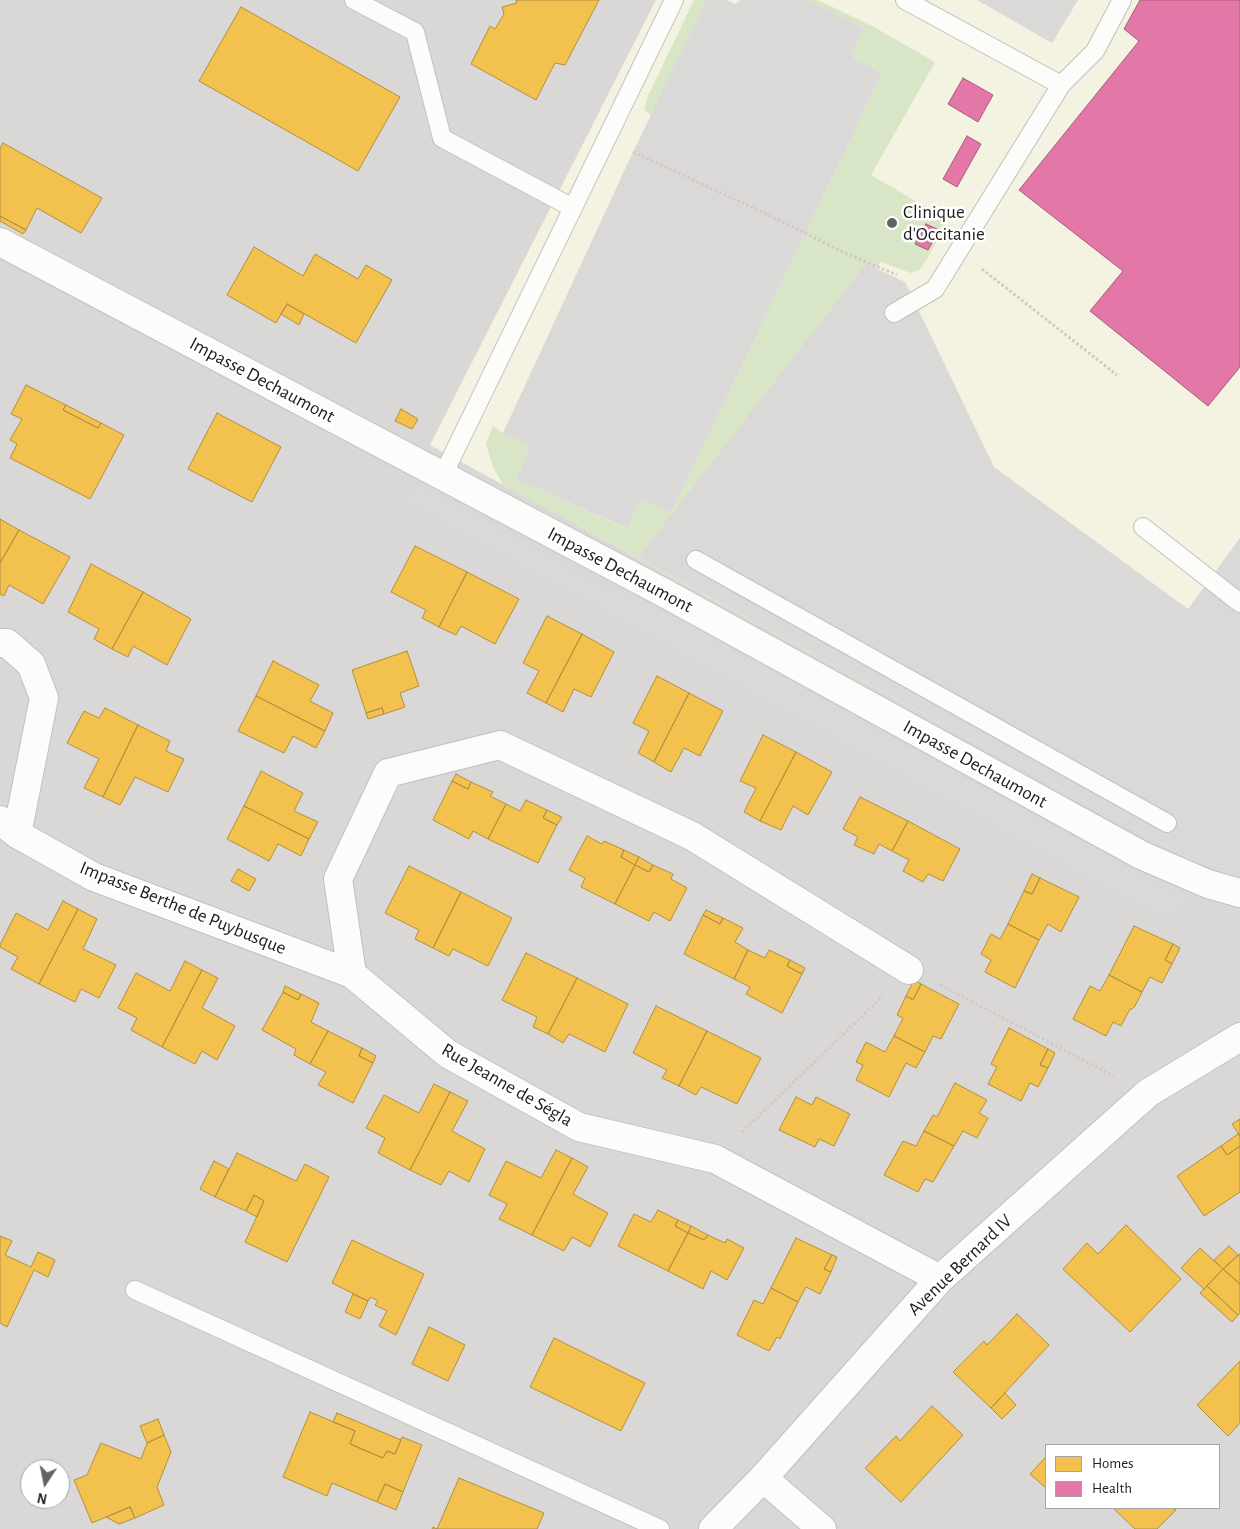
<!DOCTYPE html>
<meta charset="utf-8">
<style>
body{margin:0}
#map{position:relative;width:1240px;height:1529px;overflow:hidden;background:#ebe8e5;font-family:"Alegreya Sans",sans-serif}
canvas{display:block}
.legend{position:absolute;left:1045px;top:1444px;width:175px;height:65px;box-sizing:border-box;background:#fff;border:1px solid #a4a4a4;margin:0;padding:6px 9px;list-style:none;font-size:15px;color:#1c1c1c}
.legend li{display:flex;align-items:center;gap:10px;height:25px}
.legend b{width:25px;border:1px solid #a4a4a4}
.north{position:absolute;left:20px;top:1459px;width:50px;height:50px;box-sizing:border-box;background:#fff;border:1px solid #a4a4a4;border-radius:50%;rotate:191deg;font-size:14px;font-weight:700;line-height:20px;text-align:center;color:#1c1c1c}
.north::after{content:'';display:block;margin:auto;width:18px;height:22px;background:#646362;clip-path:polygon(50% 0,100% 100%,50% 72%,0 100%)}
</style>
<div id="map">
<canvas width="1240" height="1529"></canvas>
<ul class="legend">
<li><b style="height:14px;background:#f2c14e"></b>Homes</li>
<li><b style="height:14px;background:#e377a8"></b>Health</li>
</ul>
<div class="north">N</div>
</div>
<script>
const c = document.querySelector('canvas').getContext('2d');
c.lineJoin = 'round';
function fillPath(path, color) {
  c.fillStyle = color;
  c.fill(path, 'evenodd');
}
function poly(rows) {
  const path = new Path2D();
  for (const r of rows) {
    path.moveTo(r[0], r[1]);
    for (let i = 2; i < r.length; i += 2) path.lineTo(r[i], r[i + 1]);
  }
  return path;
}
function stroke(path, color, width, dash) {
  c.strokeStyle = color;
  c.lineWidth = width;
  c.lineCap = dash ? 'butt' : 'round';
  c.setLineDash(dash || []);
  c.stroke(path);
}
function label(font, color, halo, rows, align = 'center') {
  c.font = font + ' "Alegreya Sans",sans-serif';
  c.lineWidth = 5;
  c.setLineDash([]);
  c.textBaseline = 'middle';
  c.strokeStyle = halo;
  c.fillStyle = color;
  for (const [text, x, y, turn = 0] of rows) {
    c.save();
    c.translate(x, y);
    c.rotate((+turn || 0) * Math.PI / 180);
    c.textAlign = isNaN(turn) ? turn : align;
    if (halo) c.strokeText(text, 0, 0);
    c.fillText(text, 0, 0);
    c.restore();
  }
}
fillPath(poly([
 [0,0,1240,0,1240,1529,0,1529],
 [1046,1445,1219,1445,1219,1508,1046,1508],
 [30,1469,60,1469,60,1499,30,1499]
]), '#dad8d6');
fillPath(poly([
 [656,0,1240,0,1240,870,1193,861,430,445]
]), '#f4f2e0');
fillPath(poly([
 [694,0,706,0,651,116,644,109,648,96],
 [805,0,818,0,872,26,935,62,871,175,948,220,927,259,919,270,911,273,881,262,875,270,860,278,638,558,504,486,493,467,486,444,493,426,503,433,527,444,528,453,516,479,626,528,639,502,645,501,671,513,882,73,855,60,852,53,864,28]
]), '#d8e5c6');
fillPath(poly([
 [706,0,727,0,735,4,741,0,806,0,864,28,852,53,855,60,882,73,671,513,645,501,639,502,627,528,516,479,528,453,527,444,503,433,626,167],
 [977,0,1078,0,1052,43],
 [866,264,905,282,994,467,1188,609,1240,538,1240,870,1193,861,638,558],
 [417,485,615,594,626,591,1189,902,1165,919,408,502]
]), '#dbd9d8');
const homes = poly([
 [516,0,599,0,565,65,555,63,536,100,471,64,490,26,495,29,504,14,502,7,517,3,516,0],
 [241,7,400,97,358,171,199,81,241,7],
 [3,143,102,198,81,233,37,208,26,230,0,216,0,149,3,143],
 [0,216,26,230,23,234,0,221,0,216],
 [254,247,303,276,315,254,358,279,366,265,392,280,356,343,287,304,276,323,227,295,254,247],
 [287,304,304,314,299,325,281,314,287,304],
 [26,385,66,405,63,410,98,428,101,423,124,435,90,499,10,458,17,444,10,440,22,419,11,414,26,385],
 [66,405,101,423,98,428,63,410,66,405],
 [401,409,418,419,412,429,395,421,401,409],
 [217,413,281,447,252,502,188,469,217,413],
 [0,519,19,530,0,563,0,519],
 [19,530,70,557,43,604,9,585,4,596,0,594,0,563,19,530],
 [415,546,467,572,439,627,422,618,426,610,391,592,415,546],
 [91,564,143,592,112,649,94,639,99,629,68,612,91,564],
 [467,572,519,599,495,644,461,626,456,635,439,627,467,572],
 [143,592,191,619,167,665,133,646,128,657,112,649,143,592],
 [547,616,582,634,546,703,527,693,539,671,523,663,547,616],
 [582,634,614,652,591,697,574,689,563,712,546,703,582,634],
 [407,651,419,686,400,693,405,707,384,714,382,708,366,713,352,670,407,651],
 [273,661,319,685,310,701,333,713,325,731,256,696,273,661],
 [657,676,689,693,654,762,638,753,649,731,633,723,657,676],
 [689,693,723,711,700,756,684,748,671,772,654,762,689,693],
 [256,696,325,731,316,748,293,736,284,753,238,731,256,696],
 [105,708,138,725,103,797,84,788,99,759,67,743,84,711,99,718,105,708],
 [382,708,384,714,368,719,366,713,382,708],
 [138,725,170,741,166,751,184,759,168,792,135,777,120,805,103,797,138,725],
 [763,735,796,752,760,821,744,812,756,788,740,781,763,735],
 [796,752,832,772,808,815,793,806,781,830,760,821,796,752],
 [261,771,303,793,294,811,318,822,309,839,244,806,261,771],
 [456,774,471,782,468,789,452,781,456,774],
 [452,781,468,789,471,782,493,792,490,796,506,804,488,839,473,831,469,839,433,820,452,781],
 [860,797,908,821,892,851,879,844,874,854,854,845,858,837,843,829,860,797],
 [526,800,547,810,543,818,557,825,538,863,488,839,506,804,520,811,526,800],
 [244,806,309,839,301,856,278,844,269,861,227,839,244,806],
 [547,810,562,817,557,825,543,818,547,810],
 [908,821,960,849,943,881,928,874,923,882,903,871,909,860,892,851,908,821],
 [587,836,602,844,604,841,624,850,621,857,635,865,615,904,581,887,585,878,569,870,587,836],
 [624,850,639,857,635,865,621,857,624,850],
 [639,857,653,865,649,872,635,865,639,857],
 [635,865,649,872,653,865,673,874,671,879,687,888,670,921,654,912,649,921,615,904,635,865],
 [409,866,461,892,433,948,415,939,419,930,385,913,409,866],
 [238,869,256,879,249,891,231,881,238,869],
 [1032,874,1040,878,1032,894,1024,891,1032,874],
 [1040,878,1079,897,1061,932,1048,924,1039,940,1008,924,1024,891,1032,894,1040,878],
 [461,892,512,918,488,966,453,949,449,956,433,948,461,892],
 [63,901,78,909,39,984,11,969,18,957,0,947,0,945,16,913,48,930,63,901],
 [78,909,97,919,83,949,116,965,99,998,81,989,75,1002,39,984,78,909],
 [706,910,723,918,720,924,703,915,706,910],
 [703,915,720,924,723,918,743,928,735,942,748,950,734,979,684,954,703,915],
 [1008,924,1039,940,1015,988,985,972,991,960,981,954,991,934,1000,939,1008,924],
 [1134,926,1173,944,1165,960,1172,964,1162,983,1150,977,1142,992,1109,975,1134,926],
 [1173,944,1180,948,1172,964,1165,960,1173,944],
 [748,950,765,958,769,950,790,960,787,966,802,974,782,1013,746,994,750,987,734,979,748,950],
 [526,953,577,978,548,1034,533,1027,537,1017,502,1000,526,953],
 [790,960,805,968,802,974,787,966,790,960],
 [185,961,202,970,162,1047,131,1030,137,1018,118,1008,136,973,170,991,185,961],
 [202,970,218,978,202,1008,235,1026,217,1060,202,1051,195,1064,162,1047,202,970],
 [1109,975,1142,992,1135,1006,1132,1009,1130,1009,1121,1026,1113,1022,1106,1036,1073,1019,1090,986,1100,991,1109,975],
 [577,978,628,1004,605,1052,569,1034,563,1043,548,1034,577,978],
 [914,980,921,984,913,1000,906,996,914,980],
 [921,984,959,1004,941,1039,933,1036,925,1052,894,1036,903,1018,897,1015,906,996,913,1000,921,984],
 [285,986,301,994,298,1000,283,992,285,986],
 [283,992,298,1000,301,994,319,1003,311,1022,328,1031,310,1064,294,1055,296,1049,262,1030,283,992],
 [656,1006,707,1031,679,1086,662,1078,667,1070,633,1053,656,1006],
 [1009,1028,1048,1049,1040,1065,1048,1068,1038,1087,1030,1083,1021,1101,988,1084,997,1067,991,1064,1009,1028],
 [328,1031,362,1048,359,1056,373,1063,353,1103,318,1085,326,1072,310,1064,328,1031],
 [707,1031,761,1058,737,1104,701,1087,696,1095,679,1086,707,1031],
 [894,1036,925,1052,916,1068,906,1063,889,1097,856,1080,863,1065,856,1062,866,1042,885,1052,894,1036],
 [362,1048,376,1056,373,1063,359,1056,362,1048],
 [1048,1049,1055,1053,1048,1068,1040,1065,1048,1049],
 [955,1083,987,1100,979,1113,988,1118,977,1138,963,1131,954,1146,924,1131,933,1115,937,1117,955,1083],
 [434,1084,450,1092,410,1170,378,1153,385,1138,366,1128,384,1095,419,1113,434,1084],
 [450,1092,468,1101,452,1131,485,1149,469,1182,449,1171,441,1185,410,1170,450,1092],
 [796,1097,812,1105,816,1097,850,1114,834,1146,819,1139,815,1147,779,1130,796,1097],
 [1240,1119,1240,1136,1232,1124,1240,1119],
 [924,1131,954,1146,933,1182,925,1179,918,1192,884,1175,903,1141,916,1146,924,1131],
 [1238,1134,1240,1136,1240,1146,1227,1155,1221,1146,1238,1134],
 [1221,1146,1227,1155,1240,1146,1240,1192,1204,1216,1177,1176,1221,1146],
 [556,1150,572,1158,532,1235,499,1219,507,1204,489,1195,506,1161,541,1178,556,1150],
 [237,1153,296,1181,305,1164,329,1177,287,1262,245,1242,264,1201,254,1195,246,1211,215,1197,237,1153],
 [572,1158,588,1167,573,1194,608,1213,590,1247,572,1237,564,1251,532,1235,572,1158],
 [214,1161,229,1169,215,1197,200,1189,214,1161],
 [254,1195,264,1201,257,1217,246,1211,254,1195],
 [658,1210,678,1220,675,1226,688,1233,668,1271,618,1246,634,1214,651,1222,658,1210],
 [678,1220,691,1226,688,1233,675,1226,678,1220],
 [1126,1225,1181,1279,1130,1332,1063,1269,1087,1243,1098,1254,1126,1225],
 [691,1226,708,1235,704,1240,688,1233,691,1226],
 [688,1233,704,1240,708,1235,725,1243,727,1239,744,1248,727,1280,711,1271,703,1289,668,1271,688,1233],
 [0,1236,12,1241,5,1255,31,1267,38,1252,55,1260,48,1277,34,1270,7,1327,0,1323,0,1236],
 [796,1238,832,1255,824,1269,831,1272,820,1294,806,1287,798,1302,771,1288,796,1238],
 [352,1240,424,1274,396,1335,379,1326,387,1311,375,1305,378,1301,371,1297,368,1301,332,1283,352,1240],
 [1229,1246,1238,1255,1223,1269,1214,1260,1229,1246],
 [1200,1248,1223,1269,1204,1289,1181,1268,1200,1248],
 [1240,1254,1240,1284,1223,1269,1240,1254],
 [832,1255,837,1257,831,1272,824,1269,832,1255],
 [1223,1269,1240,1284,1240,1313,1238,1315,1207,1286,1223,1269],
 [1207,1286,1238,1315,1232,1322,1200,1293,1207,1286],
 [771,1288,798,1302,780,1339,777,1337,769,1351,737,1335,754,1300,763,1304,771,1288],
 [353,1294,368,1301,360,1319,345,1312,353,1294],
 [1017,1314,1049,1345,991,1408,953,1372,984,1341,987,1345,1017,1314],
 [429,1327,465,1345,448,1381,412,1364,429,1327],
 [554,1338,645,1383,621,1431,530,1387,554,1338],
 [1240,1361,1240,1423,1228,1436,1197,1405,1240,1361],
 [1005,1393,1016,1405,1002,1419,991,1408,1005,1393],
 [932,1406,963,1435,901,1502,865,1468,896,1436,900,1441,932,1406],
 [310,1412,355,1431,350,1444,383,1458,387,1451,395,1454,402,1437,422,1445,403,1492,385,1484,377,1502,332,1483,327,1496,283,1477,310,1412],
 [337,1413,401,1440,395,1454,387,1451,383,1458,350,1444,355,1431,333,1422,337,1413],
 [158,1419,164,1435,147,1443,140,1426,158,1419],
 [164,1435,171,1452,157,1487,164,1505,135,1518,130,1507,92,1523,74,1480,87,1475,101,1443,141,1459,147,1443,164,1435],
 [1045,1458,1046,1459,1046,1488,1030,1474,1045,1458],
 [459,1478,544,1513,537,1529,432,1529,433,1527,437,1529,459,1478],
 [385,1484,403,1492,396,1510,377,1502,385,1484],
 [130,1507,135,1518,119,1524,106,1517,130,1507],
 [1113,1508,1173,1508,1176,1510,1157,1529,1135,1529,1113,1508]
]);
fillPath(homes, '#f2c14e');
stroke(homes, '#b2903f', 1);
const health = poly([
 [1140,0,1240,0,1240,367,1208,406,1090,311,1123,271,1019,190,1139,41,1124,29,1140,0],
 [963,78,993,95,978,122,948,104,963,78],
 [967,136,981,144,957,187,943,179,967,136],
 [926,224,939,230,928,250,915,244,926,224]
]);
fillPath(health, '#e377a8');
stroke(health, '#a75c7e', 1);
const lane = poly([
 [354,0,415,32,442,138,573,208],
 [905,0,1061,85],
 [894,313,935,289,1061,85,1095,51,1122,0],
 [443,475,674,0],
 [1143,527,1240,603],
 [696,560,1167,823],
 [135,1290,660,1529]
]);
const street = poly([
 [0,242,668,595,1141,855,1208,884,1240,893],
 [0,643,7,643,31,664,44,698,17,834],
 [0,820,17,834,94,877,352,974],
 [909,970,692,836,500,745,388,773,338,879,352,974,448,1054,579,1127,715,1159,940,1279],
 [763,1478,822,1529],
 [713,1529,763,1478,940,1279,1148,1093,1240,1037]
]);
stroke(lane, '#c2c0bf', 20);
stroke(street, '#c2c0bf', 30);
stroke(poly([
 [633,152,762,212,845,253,897,275],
 [982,269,1117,375],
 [940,985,1114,1076],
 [742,1132,883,996]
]), '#d4c7c6', 3, [2.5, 2.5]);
stroke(lane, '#fcfcfb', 18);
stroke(street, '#fcfcfb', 28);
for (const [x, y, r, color] of [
 [892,223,6,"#646362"]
]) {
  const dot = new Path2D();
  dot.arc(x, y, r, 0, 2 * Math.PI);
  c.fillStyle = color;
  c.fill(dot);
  stroke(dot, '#fff', 2);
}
label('19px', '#1c1c1c', '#fff', [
 ["Clinique",903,212],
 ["d'Occitanie",903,234]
], 'left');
label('19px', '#1c1c1c', '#fff', [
 ["Impasse Dechaumont",262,380,28],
 ["Impasse Dechaumont",620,570,28],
 ["Impasse Dechaumont",975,764,29],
 ["Impasse Berthe de Puybusque",183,908,22],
 ["Rue Jeanne de Ségla",507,1085,30],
 ["Avenue Bernard IV",960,1265,-44]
]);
</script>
